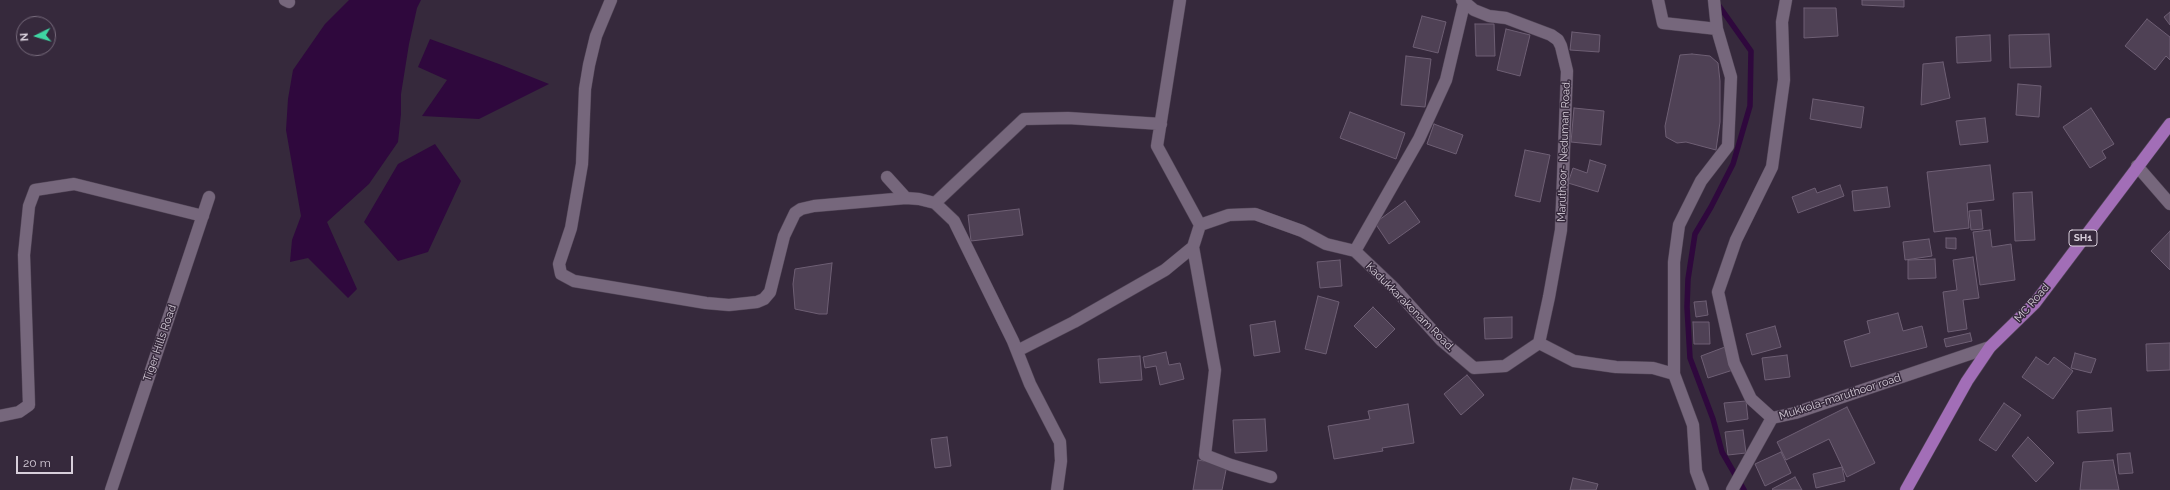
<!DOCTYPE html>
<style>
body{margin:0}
#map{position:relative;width:2170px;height:490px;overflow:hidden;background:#36293c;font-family:Raleway,sans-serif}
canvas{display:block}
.north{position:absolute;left:16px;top:16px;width:40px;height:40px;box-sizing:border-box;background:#36293c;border:1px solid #776b7c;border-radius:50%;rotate:265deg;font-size:11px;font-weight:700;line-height:16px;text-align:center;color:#d8cfdb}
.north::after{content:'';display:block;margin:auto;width:14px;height:18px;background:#3fd4a2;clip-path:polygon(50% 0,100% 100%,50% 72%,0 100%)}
.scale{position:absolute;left:16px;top:456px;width:57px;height:18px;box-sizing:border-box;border:2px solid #d8cfdb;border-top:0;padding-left:5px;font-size:12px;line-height:14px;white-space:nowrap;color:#d8cfdb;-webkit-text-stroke:3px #36293c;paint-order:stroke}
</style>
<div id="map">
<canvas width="2170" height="490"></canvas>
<div class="north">N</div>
<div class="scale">20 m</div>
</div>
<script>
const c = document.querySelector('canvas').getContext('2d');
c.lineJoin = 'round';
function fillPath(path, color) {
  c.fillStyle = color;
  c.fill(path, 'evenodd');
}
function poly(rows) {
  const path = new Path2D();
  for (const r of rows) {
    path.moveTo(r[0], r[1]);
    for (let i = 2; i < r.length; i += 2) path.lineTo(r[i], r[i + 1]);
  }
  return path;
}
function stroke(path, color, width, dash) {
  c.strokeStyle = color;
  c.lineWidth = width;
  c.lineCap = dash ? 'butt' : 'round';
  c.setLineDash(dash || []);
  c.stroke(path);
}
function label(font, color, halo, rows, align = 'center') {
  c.font = font + ' Raleway,sans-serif';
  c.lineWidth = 3;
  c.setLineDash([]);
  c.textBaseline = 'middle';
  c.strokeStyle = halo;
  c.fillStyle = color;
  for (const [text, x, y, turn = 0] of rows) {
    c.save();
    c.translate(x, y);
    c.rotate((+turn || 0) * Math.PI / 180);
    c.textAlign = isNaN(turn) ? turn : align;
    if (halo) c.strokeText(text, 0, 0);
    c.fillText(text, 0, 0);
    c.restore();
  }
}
fillPath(poly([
 [349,0,421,0,417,8,409,44,401,94,401,114,398,142,369,184,327,222,357,289,348,298,308,258,290,262,292,240,301,216,286,130,288,99,293,70,325,24],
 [430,39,499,64,549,84,479,119,422,116,447,80,418,67],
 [435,144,461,181,428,252,398,261,364,222,398,164]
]), '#2f083d');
stroke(poly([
 [1717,3,1751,51,1750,106,1733,164,1711,207,1695,234,1688,279,1687,307,1690,358,1713,419,1722,452,1744,490]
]), '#2f083d', 5.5);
const building = poly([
 [1862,0,1904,0,1904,7,1862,5,1862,0],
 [1804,8,1836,8,1838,36,1804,38,1804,8],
 [2170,12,2170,25,2164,17,2170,12],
 [1422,16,1446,22,1438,53,1413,47,1422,16],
 [2147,19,2170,37,2170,60,2166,56,2155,70,2125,46,2147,19],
 [1475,24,1494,24,1495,56,1476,56,1475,24],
 [1506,29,1530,35,1520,76,1497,70,1506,29],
 [1572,32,1600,35,1599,52,1570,50,1572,32],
 [2049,34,2051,67,2010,68,2009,35,2049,34],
 [1990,35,1991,61,1957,63,1956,37,1990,35],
 [1692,54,1710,56,1718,63,1720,81,1720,122,1716,150,1686,142,1677,143,1666,137,1665,126,1680,55,1692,54],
 [1406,56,1431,59,1425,107,1401,105,1406,56],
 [1943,62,1950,98,1921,105,1923,64,1943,62],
 [2018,84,2041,86,2039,117,2016,115,2018,84],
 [1813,99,1864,107,1861,128,1810,119,1813,99],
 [1574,108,1604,111,1601,145,1571,142,1574,108],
 [2091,108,2114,144,2102,151,2106,158,2090,168,2063,127,2091,108],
 [1350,112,1405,133,1396,159,1340,138,1350,112],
 [1985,118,1988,142,1960,145,1956,121,1985,118],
 [1434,124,1463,135,1456,154,1427,144,1434,124],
 [1525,150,1550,155,1540,202,1515,196,1525,150],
 [1590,160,1606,165,1598,192,1568,183,1573,168,1587,173,1590,160],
 [1990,165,1994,200,1967,203,1969,228,1934,232,1927,172,1990,165],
 [1840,185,1844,196,1798,213,1792,197,1815,188,1817,193,1840,185],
 [1887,187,1890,207,1854,211,1852,191,1887,187],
 [2032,192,2035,240,2015,241,2013,193,2032,192],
 [1405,201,1420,222,1389,244,1375,223,1405,201],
 [1019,209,1023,235,971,241,968,215,1019,209],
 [1981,210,1983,229,1971,230,1969,211,1981,210],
 [1990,230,1992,247,2011,244,2015,280,1980,285,1973,232,1990,230],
 [2170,231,2170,270,2151,251,2170,231],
 [1946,238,1956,238,1956,249,1946,248,1946,238],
 [1929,239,1932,256,1905,260,1903,242,1929,239],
 [1973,257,1979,298,1963,300,1967,329,1948,332,1943,292,1957,290,1953,260,1973,257],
 [1935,259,1936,278,1908,279,1908,260,1935,259],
 [1340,260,1342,286,1320,288,1317,262,1340,260],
 [832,263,827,314,819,314,795,309,793,284,795,269,832,263],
 [1318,296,1339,302,1326,354,1305,349,1318,296],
 [1706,301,1708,315,1696,317,1694,302,1706,301],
 [1373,307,1395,329,1376,348,1354,326,1373,307],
 [1898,313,1903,331,1922,326,1927,347,1851,367,1844,341,1870,333,1867,321,1898,313],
 [1512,317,1512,338,1485,339,1484,318,1512,317],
 [1275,321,1280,352,1254,356,1250,325,1275,321],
 [1693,322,1709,322,1710,344,1694,344,1693,322],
 [1775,326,1781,347,1752,355,1746,334,1775,326],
 [1970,333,1972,341,1946,347,1944,339,1970,333],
 [2170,343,2170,370,2147,371,2146,344,2170,343],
 [1725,347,1733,370,1708,378,1701,356,1725,347],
 [1166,352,1169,365,1180,363,1184,379,1160,385,1156,366,1145,368,1143,357,1166,352],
 [2075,353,2096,359,2091,373,2071,368,2075,353],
 [1787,355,1790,377,1765,380,1762,358,1787,355],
 [1140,356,1142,380,1100,383,1098,359,1140,356],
 [2036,357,2048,365,2054,357,2073,371,2053,399,2022,377,2036,357],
 [1467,375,1484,395,1461,415,1444,394,1467,375],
 [1746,401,1748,419,1727,422,1724,403,1746,401],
 [2004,403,2021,415,1996,451,1979,440,2004,403],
 [1408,404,1414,443,1382,448,1383,451,1334,459,1328,426,1370,419,1368,411,1408,404],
 [1847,407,1875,463,1847,477,1829,439,1786,460,1777,442,1847,407],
 [2111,408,2113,431,2078,433,2077,411,2111,408],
 [1265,419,1267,451,1235,453,1233,420,1265,419],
 [1743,430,1746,453,1728,455,1725,432,1743,430],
 [947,437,951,466,935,468,931,439,947,437],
 [2028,437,2054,463,2036,482,2012,456,2028,437],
 [1781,452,1791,473,1765,486,1755,464,1781,452],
 [2130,453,2133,473,2119,474,2117,454,2130,453],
 [1198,460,1227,465,1222,490,1193,490,1198,460],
 [2113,460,2119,490,2080,490,2083,462,2113,460],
 [1842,467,1845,481,1816,488,1813,474,1842,467],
 [1795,477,1802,490,1773,490,1772,489,1795,477],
 [1573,478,1598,484,1596,490,1570,490,1573,478]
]);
fillPath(building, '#4f4155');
stroke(building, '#6e5f74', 1);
const street = poly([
 [285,0,289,2],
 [611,0,596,36,589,65,585,89,582,164,571,228,559,264,561,274,574,281,706,303,729,305,757,302,764,299,770,292,784,236,795,213,801,209,814,206,906,198,919,199,935,203,954,221,1013,341,1030,384,1060,442,1061,461,1057,490],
 [1180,0,1157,146,1200,225],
 [1462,0,1474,10,1489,16,1506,18,1551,35,1558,40,1561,46,1567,71,1561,230,1549,297,1539,343],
 [1658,0,1663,23,1717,29,1731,77,1728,146,1701,181,1679,225,1674,262,1674,374,1693,425,1696,471,1703,490],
 [1714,0,1717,29],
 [887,177,906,198],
 [935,203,1024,119,1068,118,1161,124],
 [1193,247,1215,370,1205,455,1231,465,1271,477],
 [1355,251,1419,139,1446,80,1464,4],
 [1017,351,1074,322,1165,270,1193,247,1200,225,1229,215,1255,214,1302,231,1326,244,1355,251,1394,288,1441,340,1474,368,1505,366,1539,343,1574,361,1616,367,1653,368,1674,374],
 [0,416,19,412,29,405,24,255,29,206,35,190,74,184,203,216],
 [111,490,209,197],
 [1732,490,1772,418]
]);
const secondary = poly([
 [1786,0,1782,22,1784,80,1772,167,1736,240,1718,292,1734,363,1751,399,1772,418,1795,413,1990,347],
 [2137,166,2170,204]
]);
const primary = poly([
 [1906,490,1967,381,1990,347,2035,303,2170,124]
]);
stroke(street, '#524657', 13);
stroke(secondary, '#524657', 13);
stroke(primary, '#524657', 13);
stroke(street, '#76677c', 12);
stroke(secondary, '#76677c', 12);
stroke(primary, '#a26eb7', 12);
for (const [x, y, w] of [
 [2083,238,28]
]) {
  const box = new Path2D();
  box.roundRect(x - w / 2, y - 8, w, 16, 3);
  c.fillStyle = '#36293c';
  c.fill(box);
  stroke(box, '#d8cfdb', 1);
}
label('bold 10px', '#d8cfdb', null, [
 ["SH1",2083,238]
]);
label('11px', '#d8cfdb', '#36293c', [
 ["Maruthoor- Neduman Road.",1564,151,-88],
 ["MC Road",2032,303,-49],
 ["Kadukkarakonam Road.",1410,307,45],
 ["Tiger Hills Road",160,343,-71],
 ["Mukkola-maruthoor road",1840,397,-18]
]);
</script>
